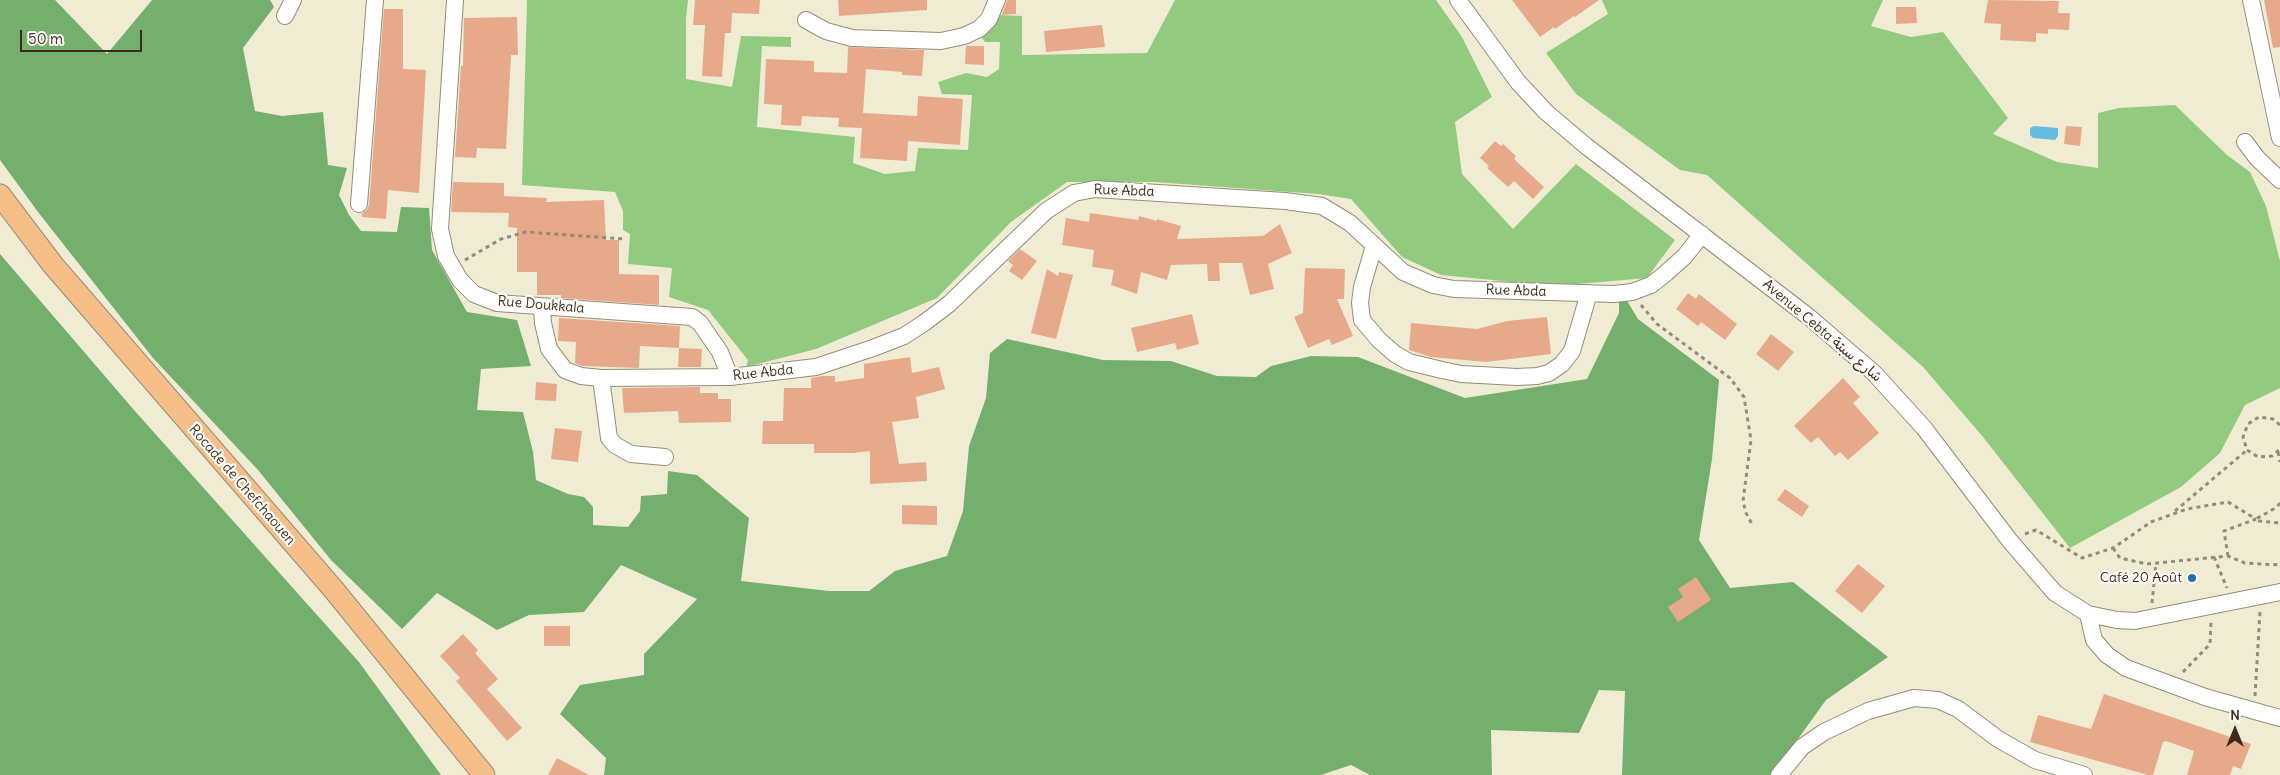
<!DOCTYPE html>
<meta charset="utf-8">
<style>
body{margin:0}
#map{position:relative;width:2280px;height:775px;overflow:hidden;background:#f0ecd4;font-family:Delius,sans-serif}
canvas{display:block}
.north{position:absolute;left:2210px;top:705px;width:50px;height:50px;-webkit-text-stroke:4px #fdfcf7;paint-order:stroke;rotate:0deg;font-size:14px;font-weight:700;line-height:20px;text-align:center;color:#3b2a1e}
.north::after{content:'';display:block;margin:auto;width:18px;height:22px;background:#3b2a1e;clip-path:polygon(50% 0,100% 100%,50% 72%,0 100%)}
.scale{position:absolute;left:20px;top:30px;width:122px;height:22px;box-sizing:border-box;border:2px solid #3b2a1e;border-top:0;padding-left:6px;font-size:15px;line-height:18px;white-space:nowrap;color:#3b2a1e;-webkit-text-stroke:4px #fdfcf7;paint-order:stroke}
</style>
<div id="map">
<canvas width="2280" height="775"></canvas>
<div class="north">N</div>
<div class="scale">50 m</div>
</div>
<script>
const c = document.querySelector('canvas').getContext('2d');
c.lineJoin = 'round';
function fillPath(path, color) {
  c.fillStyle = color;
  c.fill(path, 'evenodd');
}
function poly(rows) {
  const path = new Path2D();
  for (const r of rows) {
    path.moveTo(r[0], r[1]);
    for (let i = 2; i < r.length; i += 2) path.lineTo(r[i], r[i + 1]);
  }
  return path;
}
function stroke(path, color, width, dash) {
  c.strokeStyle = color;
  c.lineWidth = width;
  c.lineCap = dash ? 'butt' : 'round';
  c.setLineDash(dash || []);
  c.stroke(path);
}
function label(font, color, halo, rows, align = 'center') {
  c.font = font + ' Delius,"Playpen Sans Arabic",sans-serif';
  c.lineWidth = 4.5;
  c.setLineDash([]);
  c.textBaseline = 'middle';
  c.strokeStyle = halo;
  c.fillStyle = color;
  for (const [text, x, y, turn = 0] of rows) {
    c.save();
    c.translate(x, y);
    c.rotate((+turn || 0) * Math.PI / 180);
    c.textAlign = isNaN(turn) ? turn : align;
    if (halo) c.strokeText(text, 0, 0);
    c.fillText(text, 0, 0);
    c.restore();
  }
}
fillPath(poly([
 [527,0,688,0,686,18,686,79,732,87,741,36,791,37,791,47,762,46,757,127,855,137,853,163,885,174,915,171,918,148,968,150,972,95,942,94,938,82,966,73,987,77,999,69,1000,42,985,42,982,38,998,15,1022,16,1022,55,1147,53,1175,0,1436,0,1462,37,1492,97,1455,122,1462,174,1513,229,1576,164,1675,240,1647,278,1554,286,1441,275,1402,257,1351,199,1318,194,1154,182,1067,182,1011,222,937,298,816,349,746,367,748,360,708,310,669,297,672,268,628,264,630,234,623,230,623,211,615,192,522,185],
 [1602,0,1883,0,1871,26,1911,37,1943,32,2008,118,1993,134,2057,162,2098,168,2098,113,2119,108,2175,105,2227,155,2250,172,2266,206,2280,261,2280,388,2245,405,2220,453,2181,487,2070,548,1983,437,1923,367,1707,175,1680,170,1576,94,1546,53,1608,14]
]), '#92cb7f');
fillPath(poly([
 [0,0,55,0,107,54,152,0,270,0,274,7,243,48,255,111,282,116,323,112,328,165,347,168,339,195,349,215,361,231,397,232,401,207,429,208,432,250,467,312,517,320,531,366,481,369,477,410,523,412,533,452,536,480,568,494,584,497,593,507,593,525,628,527,640,511,641,496,667,494,668,471,697,475,749,518,741,581,829,591,869,591,895,571,947,556,963,511,969,446,986,398,990,353,1007,339,1103,360,1171,361,1217,376,1256,377,1271,366,1311,356,1358,357,1465,398,1587,379,1619,313,1619,301,1626,299,1638,319,1719,380,1712,459,1699,540,1730,588,1793,582,1888,657,1826,700,1772,775,1622,775,1625,691,1599,690,1579,733,1491,730,1492,775,1370,775,1351,765,1321,775,604,775,606,758,560,714,580,685,644,675,644,654,697,599,621,565,584,612,529,615,497,630,437,593,402,629,331,560,258,470,153,358,38,212,0,160],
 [0,254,134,410,359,662,441,775,0,775]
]), '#75af6e');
fillPath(poly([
 [2034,126,2058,128,2058,136,2055,140,2033,138,2030,135,2030,128]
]), '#62bddf');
fillPath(poly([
 [695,0,760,0,759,14,732,13,731,33,725,33,722,77,702,76,705,25,693,25],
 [838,0,927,0,927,10,839,16],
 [1007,0,1016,0,1016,14,1002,15],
 [1512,0,1599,0,1575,17,1574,16,1555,29,1554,27,1540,37],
 [1988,0,2059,1,2058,13,2070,13,2069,30,2048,29,2048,34,2036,33,2036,42,2000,40,2001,24,1984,23],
 [2264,0,2280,0,2280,47,2273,48],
 [1896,7,1916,7,1917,23,1896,24],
 [384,9,403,9,403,69,426,70,419,193,388,190,386,219,362,217,362,213,367,210,369,205],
 [517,17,518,55,511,55,506,149,477,148,476,158,455,157,461,66,463,66,464,18],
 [1102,25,1105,47,1046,52,1044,31],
 [966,46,984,46,984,65,965,64],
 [848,47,924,50,922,76,902,75,902,72,866,69,863,113,917,116,918,96,963,99,960,145,908,141,907,161,860,158,862,128,838,127,839,118,802,116,801,126,781,125,782,105,764,104,766,59,814,61,814,72,847,73],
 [2066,126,2082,127,2080,146,2064,144],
 [1495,141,1501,146,1503,144,1516,156,1514,159,1544,187,1533,199,1514,181,1508,187,1487,168,1489,166,1480,158],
 [453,182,504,183,504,196,547,198,546,202,604,200,606,240,619,240,619,274,659,275,659,305,561,298,561,295,537,295,537,272,517,272,517,228,508,227,509,213,451,212],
 [1090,213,1138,220,1139,216,1157,221,1157,219,1181,226,1177,239,1263,236,1280,224,1292,253,1268,264,1274,289,1250,295,1242,263,1219,263,1220,281,1208,281,1207,264,1171,265,1167,280,1141,272,1137,294,1111,285,1114,270,1092,267,1094,250,1062,245,1066,218,1089,222],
 [1020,249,1037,261,1022,280,1009,271,1013,265,1008,261],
 [1305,268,1345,269,1344,299,1337,299,1353,336,1332,345,1329,339,1308,348,1294,317,1303,313],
 [1047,269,1058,276,1059,272,1073,275,1056,339,1031,333],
 [1688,293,1696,299,1699,294,1737,324,1725,340,1701,322,1698,326,1676,309],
 [1192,314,1199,344,1177,350,1175,343,1137,352,1131,328],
 [1547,317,1551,354,1486,362,1431,357,1409,350,1411,323,1477,329,1507,321],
 [559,318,680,326,679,348,640,346,639,368,583,366,575,363,576,342,558,341],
 [1771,334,1794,352,1778,371,1756,354],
 [679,348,702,349,701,367,678,367],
 [910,357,912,373,939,367,945,389,916,397,919,418,892,422,899,464,926,462,927,481,870,484,870,451,853,453,814,453,814,444,762,444,763,421,783,421,784,388,811,388,811,378,822,376,835,376,835,382,864,378,864,364],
 [1843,378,1860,397,1853,403,1879,433,1848,460,1840,452,1835,456,1818,437,1811,443,1794,426],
 [536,382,557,384,556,401,535,400],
 [700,387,700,393,718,393,718,399,731,399,731,422,679,423,678,411,624,413,622,388],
 [555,428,582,431,578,462,551,459],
 [1785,489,1809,506,1802,517,1777,500],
 [902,505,937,506,937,525,902,524],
 [1858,564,1885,586,1862,613,1835,591],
 [1696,577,1711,600,1678,622,1668,607,1683,597,1678,589],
 [544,626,570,626,570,646,544,646],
 [463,634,478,650,475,653,498,679,487,689,522,728,507,741,456,681,460,678,440,656],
 [2104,694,2251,744,2241,769,2233,766,2230,775,2187,775,2194,751,2166,741,2163,742,2153,775,2148,775,2030,742,2038,715,2091,729],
 [557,758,589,775,548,775]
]), '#e6aa8b');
const minor = poly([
 [455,0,440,229,446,256,460,280,474,294,497,303,692,317,700,323,720,352,730,377],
 [1458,0,1518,82,1546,112,1586,146,1809,317,1874,373,1924,428,2010,541,2055,593,2088,614,2117,620,2135,621,2280,592],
 [2251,0,2280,138],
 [285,16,293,0],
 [806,20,826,31,852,38,941,41,964,36,979,29,989,19,997,0],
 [2245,142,2257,158,2280,180],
 [359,204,375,0],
 [1374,246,1362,287,1360,303,1362,320,1379,340,1395,354,1409,362,1442,370,1461,374,1517,377,1537,376,1549,373,1562,364,1572,351,1589,293],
 [542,307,543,323,549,349,565,370,581,376,601,378,730,377,816,367,873,348,904,336,924,323,949,304,1046,211,1074,193,1095,189,1285,201,1322,206,1350,223,1403,272,1433,285,1454,289,1614,294,1632,292,1651,285,1665,274,1685,256,1702,234],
 [601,378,609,438,615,445,631,454,665,457],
 [2088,614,2094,640,2107,655,2126,668,2205,697,2280,718],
 [1779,775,1802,747,1824,732,1868,711,1914,698,1938,700,1958,709,1998,739,2035,760,2084,775]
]);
const major = poly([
 [0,195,53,265,334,590,484,775]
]);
stroke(minor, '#968b79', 18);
stroke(major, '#968b79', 23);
stroke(poly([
 [465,260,501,239,526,232,625,239],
 [1641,305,1657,324,1730,378,1744,397,1751,440,1743,501,1746,513,1753,526],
 [2280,425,2273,419,2259,417,2248,424,2243,437,2247,450,2258,457,2272,456,2280,449],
 [2278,452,2280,462],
 [2280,503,2277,507,2256,519,2259,521,2280,523],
 [2175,511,2247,450],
 [2025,534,2036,530,2082,558,2113,548,2151,522,2187,509,2228,502,2256,519],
 [2113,548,2120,558,2147,564,2228,556,2245,563,2280,565],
 [2228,556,2224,531,2256,519],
 [2214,557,2227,588],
 [2152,603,2156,563],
 [2183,672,2210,644,2211,621],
 [2255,696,2260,612]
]), '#968b79', 3, [4, 4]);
stroke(minor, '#fff', 16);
stroke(major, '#f6be87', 21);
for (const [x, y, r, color] of [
 [2192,578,5,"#1f6fb2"]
]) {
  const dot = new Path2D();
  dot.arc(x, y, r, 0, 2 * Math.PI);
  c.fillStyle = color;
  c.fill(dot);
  stroke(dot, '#fdfcf7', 2);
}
label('14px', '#3b2a1e', '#fdfcf7', [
 ["Rue Abda",1124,191,2],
 ["Rue Abda",1516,291,2],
 ["Rue Doukkala",541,305,5],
 ["Avenue Cebta شارع سبتة",1822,331,40],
 ["Rue Abda",763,373,-6],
 ["Rocade de Chefchaouen",242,485,49]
]);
label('14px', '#3b2a1e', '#fdfcf7', [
 ["Café 20 Août",2182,578]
], 'right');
</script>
